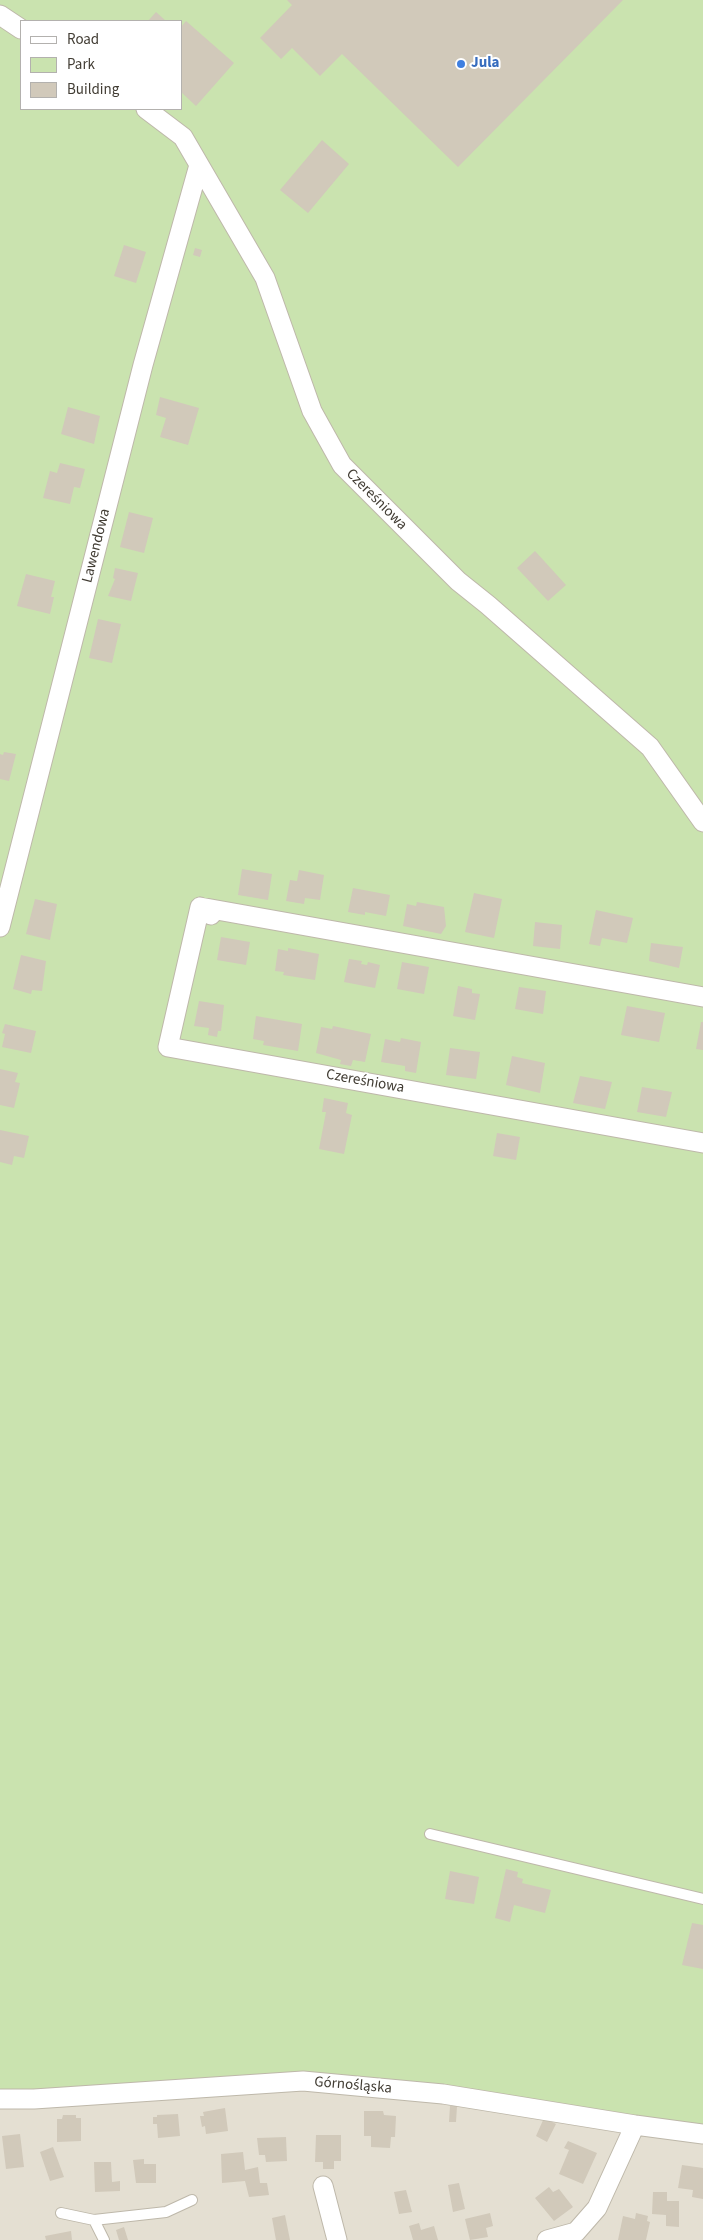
<!DOCTYPE html>
<meta charset="utf-8">
<style>
body{margin:0}
#map{position:relative;width:703px;height:2240px;overflow:hidden;background:#f1ede4;font-family:"Source Sans 3",sans-serif}
canvas{display:block}
.legend{position:absolute;left:20px;top:20px;width:162px;height:90px;box-sizing:border-box;background:#fff;border:1px solid #b3b1ae;margin:0;padding:6px 9px;list-style:none;font-size:15px;color:#423d34}
.legend li{display:flex;align-items:center;gap:10px;height:25px}
.legend b{width:25px;border:1px solid #b3b1ae}
</style>
<div id="map">
<canvas width="703" height="2240"></canvas>
<ul class="legend">
<li><b style="height:6px;background:#fff"></b>Road</li>
<li><b style="height:14px;background:#cae3af"></b>Park</li>
<li><b style="height:14px;background:#d1c9ba"></b>Building</li>
</ul>
</div>
<script>
const c = document.querySelector('canvas').getContext('2d');
c.lineJoin = 'round';
function fillPath(path, color) {
  c.fillStyle = color;
  c.fill(path, 'evenodd');
}
function poly(rows) {
  const path = new Path2D();
  for (const r of rows) {
    path.moveTo(r[0], r[1]);
    for (let i = 2; i < r.length; i += 2) path.lineTo(r[i], r[i + 1]);
  }
  return path;
}
function stroke(path, color, width, dash) {
  c.strokeStyle = color;
  c.lineWidth = width;
  c.lineCap = dash ? 'butt' : 'round';
  c.setLineDash(dash || []);
  c.stroke(path);
}
function label(font, color, halo, rows, align = 'center') {
  c.font = font + ' "Source Sans 3",sans-serif';
  c.lineWidth = 4;
  c.setLineDash([]);
  c.textBaseline = 'middle';
  c.strokeStyle = halo;
  c.fillStyle = color;
  for (const [text, x, y, turn = 0] of rows) {
    c.save();
    c.translate(x, y);
    c.rotate((+turn || 0) * Math.PI / 180);
    c.textAlign = isNaN(turn) ? turn : align;
    if (halo) c.strokeText(text, 0, 0);
    c.fillText(text, 0, 0);
    c.restore();
  }
}
fillPath(poly([
 [310,2075,703,2127,703,2240,0,2240,0,2092]
]), '#e4dfd2');
fillPath(poly([
 [0,0,703,0,703,2133,340,2088,0,2102],
 [21,21,181,21,181,109,21,109]
]), '#cae3af');
fillPath(poly([
 [287,0,623,0,458,167,342,54,320,76,292,48,281,59,260,38,292,5],
 [156,12,166,21,148,21],
 [186,21,234,63,196,106,181,92,181,27],
 [322,140,349,164,308,213,280,190],
 [124,245,146,252,136,283,114,276],
 [195,248,202,250,200,257,193,255],
 [160,397,199,408,188,445,160,437,166,418,156,415],
 [68,407,100,416,94,444,61,434],
 [60,463,85,469,80,488,74,487,70,504,43,498,50,471,57,473],
 [129,512,153,518,144,553,120,547],
 [535,551,566,585,548,601,517,568],
 [115,568,138,573,131,601,108,596,115,579,113,578],
 [26,574,55,581,51,597,54,597,50,614,17,606],
 [98,619,121,624,112,663,89,658],
 [4,752,16,754,9,781,0,779,0,754,3,755],
 [242,869,272,874,268,900,238,895],
 [299,870,324,875,320,900,305,898,304,904,286,901,290,880,297,881],
 [353,888,390,895,386,916,365,912,365,915,348,912],
 [474,893,502,899,494,938,465,932],
 [35,899,57,904,50,940,26,934],
 [417,902,444,907,446,926,441,934,403,926,407,904,416,906],
 [596,910,633,918,627,943,602,938,600,946,589,944],
 [535,922,562,925,560,949,533,946],
 [221,937,250,942,246,965,217,960],
 [651,943,683,947,679,968,649,961],
 [288,948,319,954,315,980,283,975,284,972,275,971,278,949,288,951],
 [21,955,46,961,42,991,32,990,31,994,13,989],
 [349,959,362,961,361,964,367,965,368,962,380,965,375,988,344,982],
 [402,962,429,967,424,994,397,989],
 [458,986,472,989,472,993,480,994,475,1020,453,1016],
 [519,987,546,991,543,1014,515,1009],
 [199,1001,224,1005,221,1031,218,1031,217,1037,208,1035,209,1028,194,1026],
 [627,1006,665,1013,659,1042,621,1035],
 [256,1016,302,1024,298,1051,263,1045,264,1041,253,1039],
 [701,1022,703,1022,703,1050,696,1049],
 [5,1024,36,1031,31,1053,2,1047,5,1034,2,1033],
 [333,1026,371,1034,365,1062,353,1060,351,1066,340,1064,341,1060,316,1053,321,1027,332,1029],
 [401,1038,421,1042,416,1073,405,1071,405,1066,381,1062,385,1039,400,1042],
 [450,1048,480,1052,476,1079,446,1075],
 [512,1056,545,1063,540,1093,506,1085],
 [0,1069,18,1073,15,1082,20,1083,14,1108,0,1105],
 [580,1076,612,1082,605,1109,573,1103],
 [642,1087,672,1092,666,1117,637,1112],
 [324,1098,348,1103,346,1113,352,1115,344,1154,319,1149,326,1112,322,1112],
 [0,1130,29,1136,24,1158,14,1156,12,1165,0,1162],
 [497,1133,520,1137,516,1160,493,1156],
 [506,1869,518,1872,517,1877,523,1879,522,1883,551,1890,545,1913,514,1905,510,1922,495,1918],
 [450,1871,479,1877,474,1904,445,1899],
 [692,1923,703,1925,703,1969,682,1965],
 [450,2106,457,2106,456,2122,449,2122],
 [225,2108,228,2131,206,2134,205,2126,202,2127,200,2116,204,2116,203,2112],
 [364,2111,383,2111,384,2115,396,2116,395,2137,391,2137,390,2148,371,2147,371,2136,364,2136],
 [178,2114,180,2136,158,2138,157,2124,153,2124,153,2117,157,2117,157,2115],
 [63,2115,76,2115,76,2118,81,2118,81,2141,57,2142,57,2119,62,2119],
 [544,2118,556,2124,547,2142,536,2136],
 [20,2134,24,2167,6,2169,2,2136],
 [316,2135,341,2135,341,2161,334,2161,334,2169,323,2169,323,2162,315,2162],
 [286,2137,287,2161,266,2162,265,2155,259,2155,257,2138],
 [568,2141,597,2153,583,2184,559,2174,569,2150,564,2148],
 [53,2147,64,2177,50,2181,40,2152],
 [243,2152,245,2170,258,2167,260,2183,267,2183,269,2195,249,2197,245,2181,222,2183,221,2154],
 [144,2159,144,2164,156,2164,156,2183,136,2183,133,2160],
 [94,2162,111,2162,112,2182,120,2181,120,2191,95,2192],
 [682,2165,703,2168,703,2199,692,2197,693,2190,678,2188],
 [459,2183,465,2209,453,2212,448,2185],
 [549,2187,553,2192,559,2189,573,2207,554,2221,535,2198],
 [406,2190,412,2212,399,2214,394,2192],
 [653,2192,667,2192,667,2201,679,2201,679,2227,666,2226,666,2215,652,2214],
 [490,2213,493,2226,486,2228,488,2237,470,2240,465,2219],
 [636,2213,648,2216,647,2221,650,2222,646,2240,618,2240,623,2216,635,2219],
 [285,2215,290,2240,276,2240,272,2218],
 [419,2223,421,2230,434,2226,438,2240,413,2240,409,2226],
 [124,2227,128,2240,119,2240,116,2230],
 [71,2231,72,2240,46,2240,45,2236]
]), '#d1c9ba');
const service = poly([
 [430,1834,703,1899],
 [61,2213,94,2220,166,2212,192,2200],
 [94,2220,104,2240]
]);
const minor = poly([
 [0,15,21,29],
 [146,109,183,137,265,278,312,411,342,465,458,581,488,605,650,747,703,822],
 [200,907,703,997],
 [211,915,200,907,168,1047,703,1143],
 [0,927,143,365,199,165],
 [0,2099,34,2099,303,2081,443,2094,635,2125,703,2134],
 [323,2186,337,2240],
 [547,2240,576,2232,597,2208,635,2125]
]);
stroke(service, '#beb8aa', 12);
stroke(minor, '#beb8aa', 21);
stroke(service, '#fff', 10);
stroke(minor, '#fff', 19);
for (const [x, y, r, color] of [
 [461,64,5,"#3f7fe0"]
]) {
  const dot = new Path2D();
  dot.arc(x, y, r, 0, 2 * Math.PI);
  c.fillStyle = color;
  c.fill(dot);
  stroke(dot, '#fff', 2);
}
label('bold 15px', '#366cbe', '#fff', [
 ["Jula",471,64]
], 'left');
label('15px', '#423d34', '#fff', [
 ["Czereśniowa",376,500,45],
 ["Lawendowa",97,546,-76],
 ["Czereśniowa",365,1082,10],
 ["Górnośląska",353,2086,5]
]);
</script>
